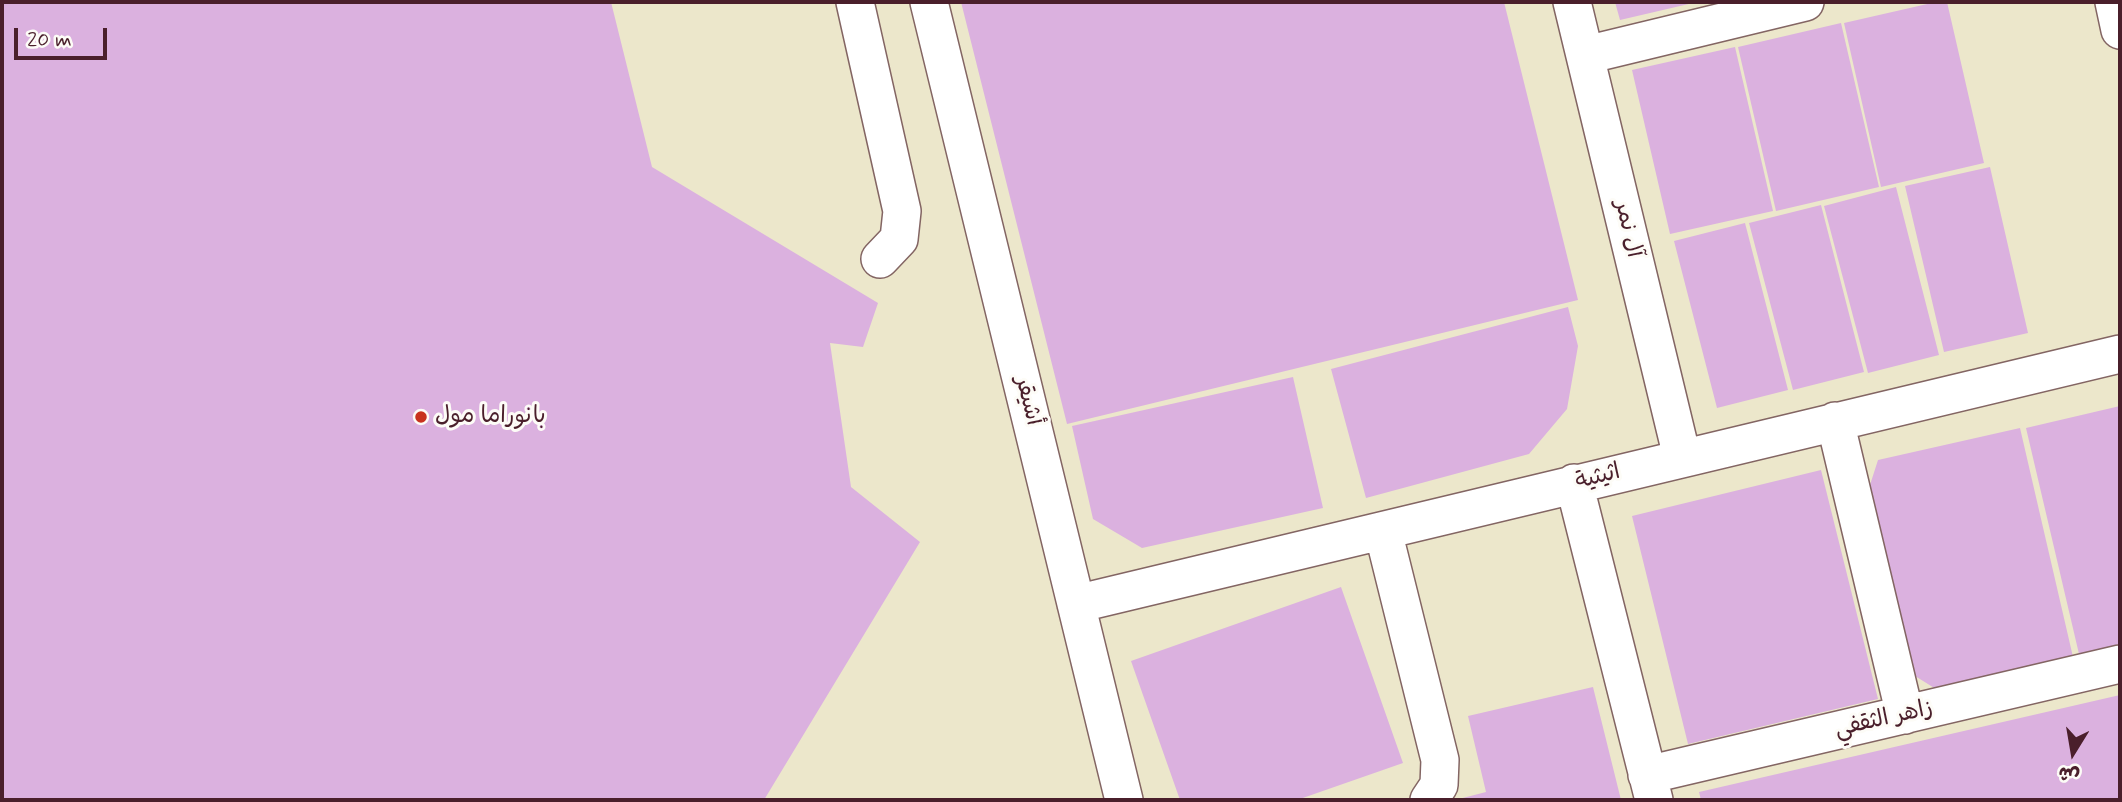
<!DOCTYPE html>
<meta charset="utf-8">
<style>
body{margin:0}
#map{position:relative;width:2122px;height:802px;overflow:hidden;background:#ece7cb;font-family:Mynerve,"Playpen Sans Arabic",sans-serif}
canvas{display:block}
.frame{position:absolute;inset:0;border:4px solid #4a1f2b;pointer-events:none}
.north{position:absolute;left:2038px;top:718px;width:70px;height:70px;-webkit-text-stroke:5px #fdfcf7;paint-order:stroke;rotate:191deg;font-size:19px;font-weight:700;line-height:28px;text-align:center;color:#4a1f2b}
.north::after{content:'';display:block;margin:auto;width:24px;height:32px;background:#4a1f2b;clip-path:polygon(50% 0,100% 100%,50% 72%,0 100%)}
.scale{position:absolute;left:14px;top:28px;width:93px;height:32px;box-sizing:border-box;border:4px solid #4a1f2b;border-top:0;padding-left:9px;font-size:21px;line-height:24px;white-space:nowrap;color:#4a1f2b;-webkit-text-stroke:5px #fdfcf7;paint-order:stroke}
</style>
<div id="map">
<canvas width="2122" height="802"></canvas>
<div class="frame"></div>
<div class="north">ش</div>
<div class="scale">20 m</div>
</div>
<script>
const c = document.querySelector('canvas').getContext('2d');
c.lineJoin = 'round';
function fillPath(path, color) {
  c.fillStyle = color;
  c.fill(path, 'evenodd');
}
function poly(rows) {
  const path = new Path2D();
  for (const r of rows) {
    path.moveTo(r[0], r[1]);
    for (let i = 2; i < r.length; i += 2) path.lineTo(r[i], r[i + 1]);
  }
  return path;
}
function stroke(path, color, width, dash) {
  c.strokeStyle = color;
  c.lineWidth = width;
  c.lineCap = dash ? 'butt' : 'round';
  c.setLineDash(dash || []);
  c.stroke(path);
}
function label(font, color, halo, rows, align = 'center') {
  c.font = font + ' Mynerve,"Playpen Sans Arabic",sans-serif';
  c.lineWidth = 6;
  c.setLineDash([]);
  c.textBaseline = 'middle';
  c.strokeStyle = halo;
  c.fillStyle = color;
  for (const [text, x, y, turn = 0] of rows) {
    c.save();
    c.translate(x, y);
    c.rotate((+turn || 0) * Math.PI / 180);
    c.textAlign = isNaN(turn) ? turn : align;
    if (halo) c.strokeText(text, 0, 0);
    c.fillText(text, 0, 0);
    c.restore();
  }
}
fillPath(poly([
 [2,2,611,2,652,167,878,303,863,347,830,343,851,487,920,542,764,800,2,800],
 [961,2,1504,2,1578,300,1067,424],
 [1615,2,1692,2,1693,3,1620,20],
 [1936,2,1947,2,1984,163,1881,187,1844,23],
 [1841,23,1879,187,1776,211,1738,47],
 [1735,47,1773,211,1670,234,1632,70],
 [1990,167,2028,333,1944,352,1905,186],
 [1896,187,1939,355,1868,373,1824,206],
 [1821,205,1864,372,1793,390,1749,223],
 [1745,223,1788,390,1717,408,1674,241],
 [1568,307,1578,346,1567,409,1529,454,1366,498,1331,369],
 [1293,377,1323,508,1142,548,1093,519,1072,426],
 [2120,406,2120,644,2079,654,2026,428],
 [2020,428,2073,657,1936,689,1915,676,1870,485,1878,460],
 [1821,470,1878,699,1688,744,1632,516],
 [1341,587,1403,763,1297,800,1180,800,1131,661],
 [1593,687,1621,800,1455,800,1486,792,1468,716],
 [2120,695,2120,800,1701,800,1699,792]
]), '#dbb1df');
const minor = poly([
 [855,2,902,211,899,239,880,259],
 [929,2,1124,800],
 [1572,2,1682,457],
 [2114,2,2120,30],
 [1586,55,1805,2],
 [1835,421,1905,715],
 [1574,483,1654,800],
 [1383,531,1440,760,1439,785,1429,800],
 [1076,604,2120,354],
 [1647,775,2120,664]
]);
stroke(minor, '#836563', 40);
stroke(minor, '#fff', 37);
for (const [x, y, r, color] of [
 [421,417,7,"#c8321e"]
]) {
  const dot = new Path2D();
  dot.arc(x, y, r, 0, 2 * Math.PI);
  c.fillStyle = color;
  c.fill(dot);
  stroke(dot, '#fdfcf7', 2.5);
}
label('23px', '#4a1f2b', '#fdfcf7', [
 ["آل نمر",1627,229,77],
 ["أشيقر",1027,401,76],
 ["اثيثية",1598,478,-14],
 ["زاهر الثقفي",1884,720,-13]
]);
label('23px', '#4a1f2b', '#fdfcf7', [
 ["بانوراما مول",435,417]
], 'left');
</script>
